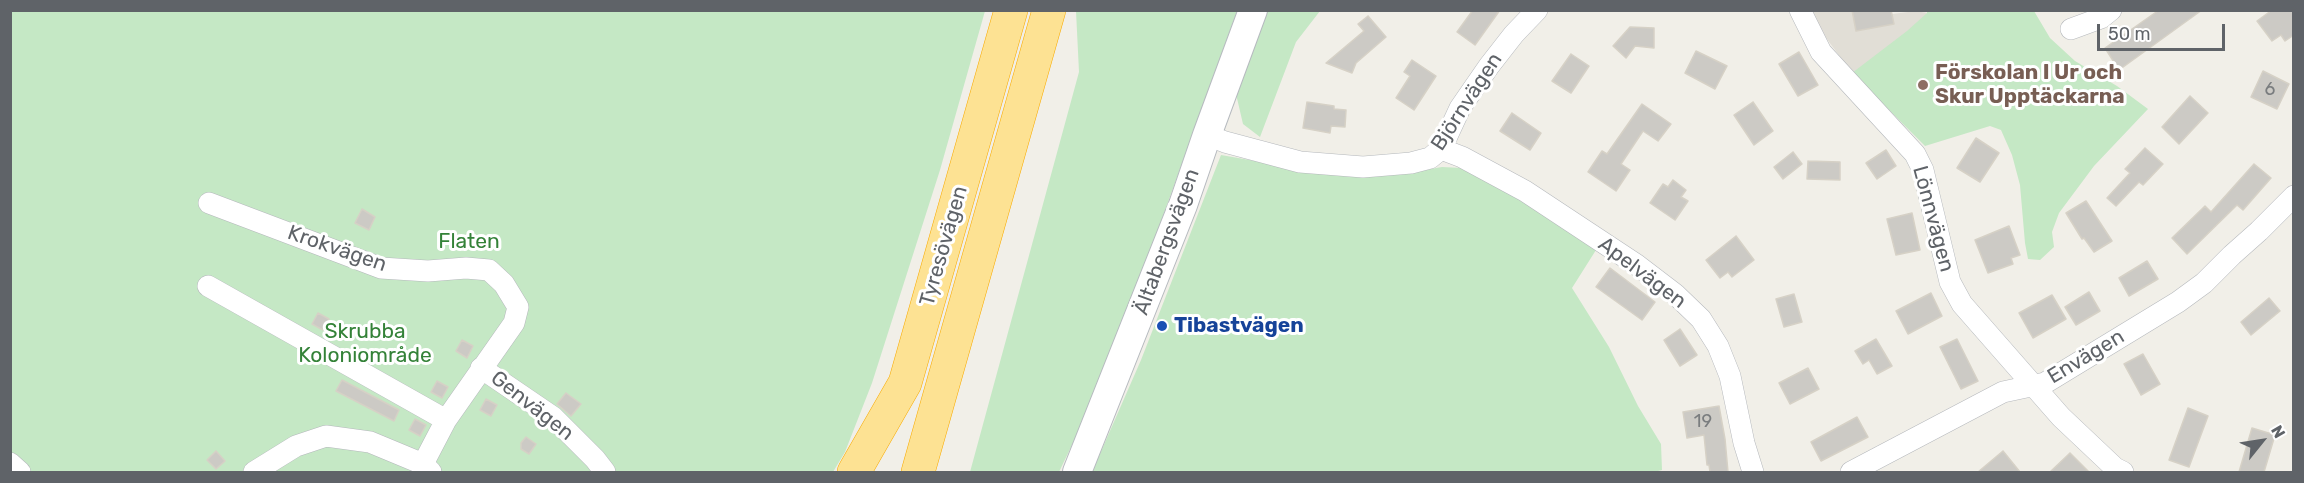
<!DOCTYPE html>
<meta charset="utf-8">
<style>
body{margin:0}
#map{position:relative;width:2304px;height:483px;overflow:hidden;background:#f1efe8;font-family:Rubik,sans-serif}
canvas{display:block}
.frame{position:absolute;inset:0;border:12px solid #5f6368;pointer-events:none}
.north{position:absolute;left:2232px;top:411px;width:60px;height:60px;-webkit-text-stroke:4px #fff;paint-order:stroke;rotate:60deg;font-size:16px;font-weight:700;line-height:24px;text-align:center;color:#5f6368}
.north::after{content:'';display:block;margin:auto;width:21px;height:27px;background:#5f6368;clip-path:polygon(50% 0,100% 100%,50% 72%,0 100%)}
.scale{position:absolute;left:2097px;top:24px;width:128px;height:27px;box-sizing:border-box;border:3px solid #5f6368;border-top:0;padding-left:8px;font-size:18px;line-height:21px;white-space:nowrap;color:#5f6368;-webkit-text-stroke:4px #fff;paint-order:stroke}
</style>
<div id="map">
<canvas width="2304" height="483"></canvas>
<div class="frame"></div>
<div class="north">N</div>
<div class="scale">50 m</div>
</div>
<script>
const c = document.querySelector('canvas').getContext('2d');
c.lineJoin = 'round';
function fillPath(path, color) {
  c.fillStyle = color;
  c.fill(path, 'evenodd');
}
function poly(rows) {
  const path = new Path2D();
  for (const r of rows) {
    path.moveTo(r[0], r[1]);
    for (let i = 2; i < r.length; i += 2) path.lineTo(r[i], r[i + 1]);
  }
  return path;
}
function stroke(path, color, width, dash) {
  c.strokeStyle = color;
  c.lineWidth = width;
  c.lineCap = dash ? 'butt' : 'round';
  c.setLineDash(dash || []);
  c.stroke(path);
}
function label(font, color, halo, rows, align = 'center') {
  c.font = font + ' Rubik,sans-serif';
  c.lineWidth = 6;
  c.setLineDash([]);
  c.textBaseline = 'middle';
  c.strokeStyle = halo;
  c.fillStyle = color;
  for (const [text, x, y, turn = 0] of rows) {
    c.save();
    c.translate(x, y);
    c.rotate((+turn || 0) * Math.PI / 180);
    c.textAlign = isNaN(turn) ? turn : align;
    if (halo) c.strokeText(text, 0, 0);
    c.fillText(text, 0, 0);
    c.restore();
  }
}
fillPath(poly([
 [1812,11,1891,11,1892,14,1916,11,1927,13,1878,97,1852,73,1821,31]
]), '#e1ded6');
fillPath(poly([
 [10,11,985,11,940,170,872,383,845,452,833,472,11,472],
 [1076,11,1237,11,1106,374,1059,472,970,472,1079,72],
 [1265,11,1320,11,1296,42,1260,137,1243,124,1236,94],
 [1927,11,2034,11,2050,38,2075,61,2117,86,2148,109,2094,166,2059,213,2052,232,2054,247,2040,260,2028,259,2025,243,2020,185,2012,155,2001,130,1990,126,1925,146,1852,73,1907,31,1927,13],
 [1221,155,1324,173,1413,172,1442,167,1462,168,1490,179,1596,250,1572,288,1609,347,1638,406,1661,444,1662,470,1654,472,1092,472,1141,360]
]), '#c5e8c5');
const building = poly([
 [1473,10,1500,10,1475,45,1457,32,1473,10],
 [1852,10,1891,10,1894,24,1856,31,1852,10],
 [2159,10,2202,10,2119,70,2105,48,2159,10],
 [2272,10,2294,10,2294,35,2285,41,2281,35,2272,41,2257,21,2272,10],
 [1368,16,1386,37,1356,63,1352,73,1326,63,1364,31,1358,24,1368,16],
 [1630,27,1654,28,1654,48,1635,46,1626,58,1613,46,1630,27],
 [1696,51,1727,66,1715,89,1685,73,1696,51],
 [1799,52,1818,85,1798,96,1779,64,1799,52],
 [1571,54,1589,66,1571,93,1552,81,1571,54],
 [1412,60,1436,76,1414,110,1396,98,1410,76,1404,72,1412,60],
 [2263,71,2289,84,2277,109,2251,97,2263,71],
 [2190,96,2208,113,2179,144,2162,127,2190,96],
 [1307,102,1334,106,1334,109,1346,110,1345,127,1331,126,1330,133,1303,128,1307,102],
 [1753,102,1773,131,1754,145,1734,115,1753,102],
 [1642,104,1671,124,1658,141,1643,131,1621,164,1630,170,1616,191,1588,172,1602,151,1607,154,1642,104],
 [1512,113,1541,133,1530,150,1500,131,1512,113],
 [1976,138,1999,153,1980,182,1957,168,1976,138],
 [2145,148,2163,164,2143,185,2139,182,2116,206,2107,198,2130,173,2125,169,2145,148],
 [1886,150,1896,166,1877,179,1866,163,1886,150],
 [1793,152,1802,164,1783,179,1774,167,1793,152],
 [1808,161,1840,162,1840,180,1807,179,1808,161],
 [2254,164,2271,178,2243,210,2237,205,2187,254,2172,238,2205,206,2211,212,2254,164],
 [1673,180,1686,190,1681,197,1688,201,1675,220,1650,203,1663,184,1668,187,1673,180],
 [2086,201,2112,241,2094,252,2084,238,2082,239,2066,213,2086,201],
 [362,209,375,217,369,230,355,223,362,209],
 [1912,213,1920,250,1896,255,1887,219,1912,213],
 [2009,226,2020,255,2011,258,2013,264,1988,273,1975,240,2009,226],
 [1736,236,1754,260,1732,277,1728,272,1720,278,1706,260,1736,236],
 [2147,261,2158,279,2129,296,2119,278,2147,261],
 [1610,268,1655,302,1642,320,1596,287,1610,268],
 [2089,292,2100,311,2076,325,2065,307,2089,292],
 [1931,293,1942,316,1908,334,1896,311,1931,293],
 [1794,294,1802,322,1784,327,1776,299,1794,294],
 [2052,295,2066,319,2033,338,2019,313,2052,295],
 [2269,298,2280,311,2251,335,2241,322,2269,298],
 [318,313,329,319,323,330,312,324,318,313],
 [1680,329,1697,355,1680,366,1664,340,1680,329],
 [1876,339,1892,366,1877,374,1869,360,1863,364,1855,351,1876,339],
 [1957,339,1978,381,1961,389,1940,347,1957,339],
 [462,340,473,346,467,358,456,351,462,340],
 [2143,354,2160,384,2141,395,2124,364,2143,354],
 [1808,368,1819,389,1790,404,1779,383,1808,368],
 [342,380,399,410,394,421,336,391,342,380],
 [437,381,448,387,442,398,431,392,437,381],
 [566,393,581,404,571,416,557,404,566,393],
 [486,399,497,405,491,416,480,410,486,399],
 [1719,406,1725,439,1728,472,1710,472,1709,465,1707,465,1704,435,1687,438,1683,412,1719,406],
 [2188,408,2208,416,2189,467,2169,460,2188,408],
 [1857,417,1868,437,1821,461,1811,442,1857,417],
 [415,419,426,425,420,436,409,430,415,419],
 [2252,428,2275,435,2264,472,2239,472,2252,428],
 [526,437,536,444,529,454,521,449,521,443,526,437],
 [216,451,225,461,216,469,207,460,216,451],
 [2003,451,2020,472,1978,472,2003,451],
 [2070,453,2089,472,2050,472,2070,453]
]);
fillPath(building, '#cccac5');
stroke(building, '#d6d1c6', 1.5);
const street = poly([
 [1800,10,1821,52,1915,154,1923,170,1950,282,1962,304,2061,417,2115,468,2123,472],
 [2071,29,2101,18,2111,10],
 [1207,135,1225,142,1300,162,1363,167,1411,163,1430,158,1441,149,1460,108,1489,66,1514,34,1537,10],
 [1441,149,1462,157,1525,191,1637,265,1675,294,1701,319,1718,346,1730,376,1744,443,1753,472],
 [209,203,381,268,428,271,466,268,489,270,504,284,518,307,514,323,446,420,423,464],
 [208,286,446,420],
 [481,368,553,417,595,459,605,472],
 [10,463,20,472],
 [254,472,296,446,326,436,370,442,423,464,431,472],
 [1851,472,2003,392,2045,383,2178,302,2204,283,2232,255,2259,231,2294,196]
]);
const secondary = poly([
 [1077,472,1183,205,1207,135,1253,10]
]);
const highway = poly([
 [854,472,905,383,1011,10],
 [918,472,1049,10]
]);
stroke(street, '#b5b8bc', 22);
stroke(secondary, '#b6babf', 30);
stroke(highway, '#f9ab00', 34);
stroke(street, '#fff', 21);
stroke(secondary, '#fff', 28);
stroke(highway, '#fde293', 33);
for (const [x, y, r, color] of [
 [1923,85,6,"#8d6e63"],
 [1162,326,6,"#1a4fb4"]
]) {
  const dot = new Path2D();
  dot.arc(x, y, r, 0, 2 * Math.PI);
  c.fillStyle = color;
  c.fill(dot);
  stroke(dot, '#fff', 2);
}
label('18px', '#7a7d7f', null, [
 ["6",2270,90],
 ["19",1703,422]
]);
label('bold 21px', '#785e54', '#fff', [
 ["Förskolan I Ur och",1935,73],
 ["Skur Upptäckarna",1935,97]
], 'left');
label('21px', '#5f6368', '#fff', [
 ["Björnvägen",1467,102,-57],
 ["Lönnvägen",1933,219,75],
 ["Ältabergsvägen",1167,242,-70],
 ["Tyresövägen",944,246,-74],
 ["Krokvägen",337,249,19],
 ["Apelvägen",1642,273,37],
 ["Envägen",2086,357,-31],
 ["Genvägen",532,406,38]
]);
label('21px', '#348238', '#fff', [
 ["Flaten",469,242],
 ["Skrubba",365,332],
 ["Koloniområde",365,356]
]);
label('bold 21px', '#164399', '#fff', [
 ["Tibastvägen",1174,326]
], 'left');
</script>
